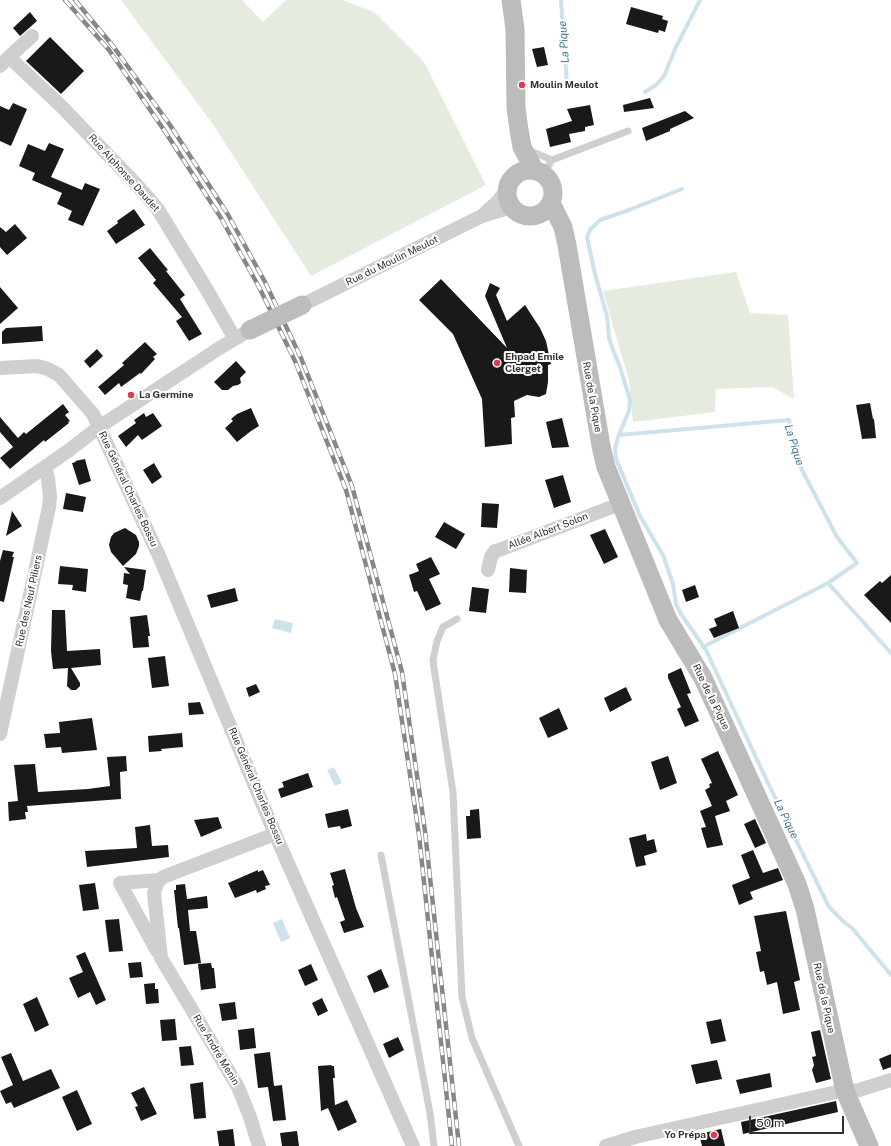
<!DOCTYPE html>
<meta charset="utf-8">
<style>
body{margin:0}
#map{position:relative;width:891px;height:1146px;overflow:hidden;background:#fff;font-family:"Public Sans",sans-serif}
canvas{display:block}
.scale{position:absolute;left:749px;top:1116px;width:95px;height:18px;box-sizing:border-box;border:2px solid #323232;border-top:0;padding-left:5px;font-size:12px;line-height:14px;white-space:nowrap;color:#323232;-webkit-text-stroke:3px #fff;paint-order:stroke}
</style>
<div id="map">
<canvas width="891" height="1146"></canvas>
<div class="scale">50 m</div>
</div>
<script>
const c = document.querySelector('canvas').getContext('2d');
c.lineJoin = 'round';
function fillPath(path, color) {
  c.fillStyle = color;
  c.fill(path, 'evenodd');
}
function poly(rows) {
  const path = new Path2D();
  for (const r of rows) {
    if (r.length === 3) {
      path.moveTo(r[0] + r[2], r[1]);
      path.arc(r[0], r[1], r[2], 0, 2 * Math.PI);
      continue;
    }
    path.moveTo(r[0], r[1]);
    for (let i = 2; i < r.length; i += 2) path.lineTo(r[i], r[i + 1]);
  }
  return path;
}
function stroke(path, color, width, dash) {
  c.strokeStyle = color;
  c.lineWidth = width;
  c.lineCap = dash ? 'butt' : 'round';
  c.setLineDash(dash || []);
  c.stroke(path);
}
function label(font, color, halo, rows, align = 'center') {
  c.font = font + ' "Public Sans",sans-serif';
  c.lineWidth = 4;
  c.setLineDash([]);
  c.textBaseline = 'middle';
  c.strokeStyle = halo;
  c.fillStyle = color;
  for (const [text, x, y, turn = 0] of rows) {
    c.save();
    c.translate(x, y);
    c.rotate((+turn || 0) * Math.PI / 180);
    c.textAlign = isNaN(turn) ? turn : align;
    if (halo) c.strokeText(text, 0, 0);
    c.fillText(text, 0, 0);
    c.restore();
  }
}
fillPath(poly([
 [121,0,242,0,263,22,286,0,342,0,374,12,424,62,486,185,311,276,212,123],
 [736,272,750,313,788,315,794,399,772,387,716,389,715,412,633,422,629,381,603,291]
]), '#e5ebde');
fillPath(poly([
 [275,619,293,623,291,633,272,628],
 [334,767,342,783,335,786,327,770],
 [282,919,290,938,281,942,273,923]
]), '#cee2ec');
stroke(poly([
 [561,0,567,84],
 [645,92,656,85,664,76,676,47,700,0],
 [682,189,629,210,600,220,590,230,587,237,595,274,607,316,609,338,613,350,620,367,630,400,629,411,618,437,615,449,616,459,640,516,663,555,673,584,676,604,681,614,706,650,767,781,829,907,844,922,852,928,891,975],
 [619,435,789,420,800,466,837,537,857,563,828,583,891,653],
 [703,647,828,583]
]), '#cee2ec', 4);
fillPath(poly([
 [631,7,663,16,662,19,668,21,665,32,659,30,658,33,626,24],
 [30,12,37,21,20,36,13,28],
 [50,37,84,71,61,94,26,61],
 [544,47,548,65,537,67,532,49],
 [650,98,654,108,624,112,623,105],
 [13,103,27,109,11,146,0,141,0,106,9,110],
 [590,105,594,125,585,127,585,131,569,134,571,142,550,147,546,129,572,121,567,109],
 [685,111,694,118,670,129,670,131,646,141,642,128],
 [49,143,64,149,51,177,82,190,85,183,100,189,83,226,68,220,72,211,57,204,62,193,32,180,35,173,19,166,28,144,45,151],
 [134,209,145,225,116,244,107,231,118,223,117,221],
 [15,224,27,238,7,255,0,247,0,227,6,232],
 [150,248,168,270,166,271,185,295,180,299,202,334,189,341,176,321,182,317,153,283,156,280,138,258],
 [441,279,507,348,485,296,490,283,500,288,496,295,507,321,525,305,540,328,546,341,551,364,548,365,548,382,546,394,539,397,527,395,514,401,515,417,511,418,512,444,485,447,482,399,453,334,419,300],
 [0,287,18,308,0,324],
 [42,326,43,341,2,344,2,332,6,328],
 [145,342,157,354,153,357,155,359,141,374,140,373,121,387,119,383,105,395,98,387,124,365,122,363],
 [97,349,103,356,90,368,84,361],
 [236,361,246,372,240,378,241,383,238,385,233,386,228,390,222,390,214,382],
 [870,403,873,419,874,419,876,438,862,439,856,405],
 [63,404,69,412,65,415,70,421,68,422,69,423,45,442,44,440,10,469,0,458,13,447,0,432,0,417,18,438,24,432,26,434],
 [251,408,259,426,251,431,237,442,225,428,233,421,231,419,237,414],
 [144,413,146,417,153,413,162,426,142,440,138,435,126,447,118,436,136,423,134,420],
 [562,418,569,447,552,448,546,422],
 [85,459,91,481,79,485,72,463,76,462,75,461],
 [154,463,162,477,152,484,143,470],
 [563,475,571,502,554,508,545,480],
 [66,493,86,497,83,512,63,509],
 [482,503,499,504,497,528,481,527],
 [12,511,22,526,6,536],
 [444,522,465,534,456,549,435,537],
 [125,528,136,535,139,542,139,546,136,554,123,566,111,552,109,545,111,537,114,533],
 [605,529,618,557,604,564,590,535],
 [3,550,14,552,12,557,14,557,4,602,0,601,0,561],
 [431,557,440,574,429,579,441,604,426,611,417,591,414,592,409,575,419,571,416,564],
 [60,566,88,569,86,592,72,590,73,585,58,584],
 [124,567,146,570,143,591,142,591,140,601,126,598,128,585,123,584,124,573,130,574],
 [510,568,527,570,526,593,509,592],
 [891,575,891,623,864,595,880,581,882,583],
 [695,585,699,597,686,602,682,590],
 [472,587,489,589,486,613,469,611],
 [235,588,238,601,211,608,207,595],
 [52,610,65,610,67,651,100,649,101,665,71,668,80,683,80,686,76,690,71,690,67,686,68,668,53,669,51,651],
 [733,611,739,628,714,638,709,629,717,626,714,619],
 [147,615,150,636,148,636,149,647,133,648,130,617],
 [165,656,169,686,152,688,148,658],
 [681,668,691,693,687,694,699,721,685,727,677,709,681,707,668,678,668,674],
 [256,684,260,692,249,697,246,688],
 [626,687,632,700,610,712,604,698],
 [200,702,204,714,189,715,188,703],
 [559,708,568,729,548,738,539,718],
 [92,718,97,750,62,753,61,747,46,748,44,734,60,733,59,722],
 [182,733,183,747,161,749,162,751,149,752,148,736],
 [718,751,738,795,726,801,730,811,715,816,723,845,707,848,701,828,706,827,700,811,712,806,705,790,710,787,709,784,712,783,701,759],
 [126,756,127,771,120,772,121,799,27,806,28,812,25,812,26,819,9,821,8,802,18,801,14,765,35,764,38,792,88,789,110,786,107,757],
 [668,756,677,783,660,790,651,762],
 [308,773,313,787,281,798,278,789,284,787,282,782],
 [348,809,352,826,341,829,340,826,328,828,325,814],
 [479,809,481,838,467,839,466,816,470,816,470,810],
 [218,817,222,828,201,837,194,820],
 [755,819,766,843,755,848,744,824],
 [150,825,152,846,168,845,169,857,87,867,85,851,137,848,135,827],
 [646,834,647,841,654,839,657,852,644,856,646,865,636,867,629,838],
 [753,850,763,873,778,868,783,880,750,892,753,899,739,905,732,885,750,878,741,855],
 [345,869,356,908,364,927,344,933,340,922,345,920,337,897,335,898,332,886,334,885,330,873],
 [258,870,258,872,263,870,270,885,265,886,266,889,257,893,256,890,235,898,228,883],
 [95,883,99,909,83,911,79,885],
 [185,884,187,899,207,896,208,908,188,910,190,931,196,931,201,963,184,965,179,928,178,928,174,890,176,890,176,885],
 [786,911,800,980,794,982,800,1010,783,1014,777,982,767,985,764,971,760,972,756,952,761,951,754,916],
 [119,919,123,951,109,952,105,920],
 [85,952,106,1000,96,1005,90,992,78,998,69,978,83,972,76,956],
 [141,962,143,977,130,978,128,963],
 [211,963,212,968,214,968,216,988,201,990,198,964],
 [311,964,318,980,305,986,298,970],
 [381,969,389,987,374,993,367,976],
 [155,983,155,989,158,989,159,1003,146,1004,144,984],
 [37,997,49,1025,35,1032,23,1004],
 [322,998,328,1011,318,1016,312,1003],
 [235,1002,237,1019,222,1021,219,1004],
 [175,1019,177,1040,162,1041,160,1020],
 [721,1019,726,1041,711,1044,706,1022],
 [254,1028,256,1048,240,1050,238,1030],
 [820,1030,831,1079,816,1083,812,1070,814,1065,812,1057,816,1056,811,1032],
 [398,1037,404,1050,389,1058,383,1044],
 [191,1046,194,1065,181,1066,179,1047],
 [270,1052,274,1086,282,1085,286,1120,273,1121,268,1087,258,1088,254,1054],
 [11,1053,23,1081,51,1069,60,1088,14,1108,11,1102,6,1104,0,1091,13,1085,1,1057],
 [891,1054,891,1067,883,1070,879,1059],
 [717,1060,722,1079,696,1084,691,1065],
 [332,1065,331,1066,334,1066,335,1078,333,1078,335,1105,321,1111,318,1066],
 [770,1073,772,1087,740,1094,736,1080],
 [203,1082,206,1118,194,1119,190,1084],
 [144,1087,157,1114,141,1121,135,1107,138,1106,131,1093],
 [77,1090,92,1124,77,1131,62,1097],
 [347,1100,357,1122,338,1131,328,1108],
 [836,1101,838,1112,743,1134,741,1122],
 [233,1129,235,1146,219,1146,217,1131],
 [721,1129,725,1146,702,1146,699,1134],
 [297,1131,299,1146,282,1146,280,1133]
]), '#191919');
stroke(poly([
 [528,150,552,160],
 [543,174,552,160,628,131],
 [457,619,443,627,437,641,433,660,434,668,453,792,462,997,472,1038,519,1146],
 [381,855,430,1113,434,1146]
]), '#cfcfcf', 7);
stroke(poly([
 [9,57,32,36],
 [0,66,9,57,62,107,136,184,157,208,207,290,235,339],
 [484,214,499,200,508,188],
 [302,305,482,216,512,207],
 [0,368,37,366,48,369,59,375,93,414,160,558,275,834,413,1146],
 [0,498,68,451,99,427,218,349,243,334],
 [488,570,491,557,495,551,499,550,620,504],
 [0,734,49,507,50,497,48,478,45,467],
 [157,951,120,883,159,880],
 [259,1146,250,1117,238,1087,161,958,154,893,157,883,163,877,275,834],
 [606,1146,635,1137,837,1092,859,1090,891,1080]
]), '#cfcfcf', 14);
stroke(poly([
 [511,0,515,29,516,108,519,130,522,147,535,171],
 [530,193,23],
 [551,203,563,227,567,245,601,446,606,467,668,620,703,678,797,884,805,909,845,1091,869,1146]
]), '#bcbcbc', 19);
const rail = poly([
 [65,0,109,50,164,130,221,218,259,287,295,361,346,490,395,674,419,835,452,1146],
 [75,0,113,46,170,125,227,213,265,282,301,358,352,486,402,672,425,831,459,1146]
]);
stroke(rail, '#878787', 4.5);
stroke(rail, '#fff', 3, [9]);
stroke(poly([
 [250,330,302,305]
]), '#bcbcbc', 19);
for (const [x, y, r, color] of [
 [522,85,4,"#e03c51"],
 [497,363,4,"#e03c51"],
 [131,395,4,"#e03c51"],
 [714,1135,4,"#e03c51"]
]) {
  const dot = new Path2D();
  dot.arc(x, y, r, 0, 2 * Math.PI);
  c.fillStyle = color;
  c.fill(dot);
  stroke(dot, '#fff', 1.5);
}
label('bold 10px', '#323232', '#fff', [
 ["Moulin Meulot",530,85],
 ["Ehpad Emile",505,357],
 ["Clerget",505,369],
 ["La Germine",139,395],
 ["Yo Prépa",706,1135,"right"]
], 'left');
label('10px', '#323232', '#fff', [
 ["Rue Alphonse Daudet",124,173,48],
 ["Rue du Moulin Meulot",392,261,-26],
 ["Rue de la Pique",592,397,80],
 ["Rue Général Charles Bossu",128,489,65],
 ["Allée Albert Solon",548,531,-21],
 ["Rue des Neuf Piliers",29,601,-78],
 ["Rue de la Pique",711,697,64],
 ["Rue Général Charles Bossu",256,786,67],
 ["Rue de la Pique",824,998,78],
 ["Rue André Menin",216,1050,59]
]);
label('italic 11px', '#417793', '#fff', [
 ["La Pique",564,42,-94],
 ["La Pique",794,445,73],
 ["La Pique",786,819,64]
]);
</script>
